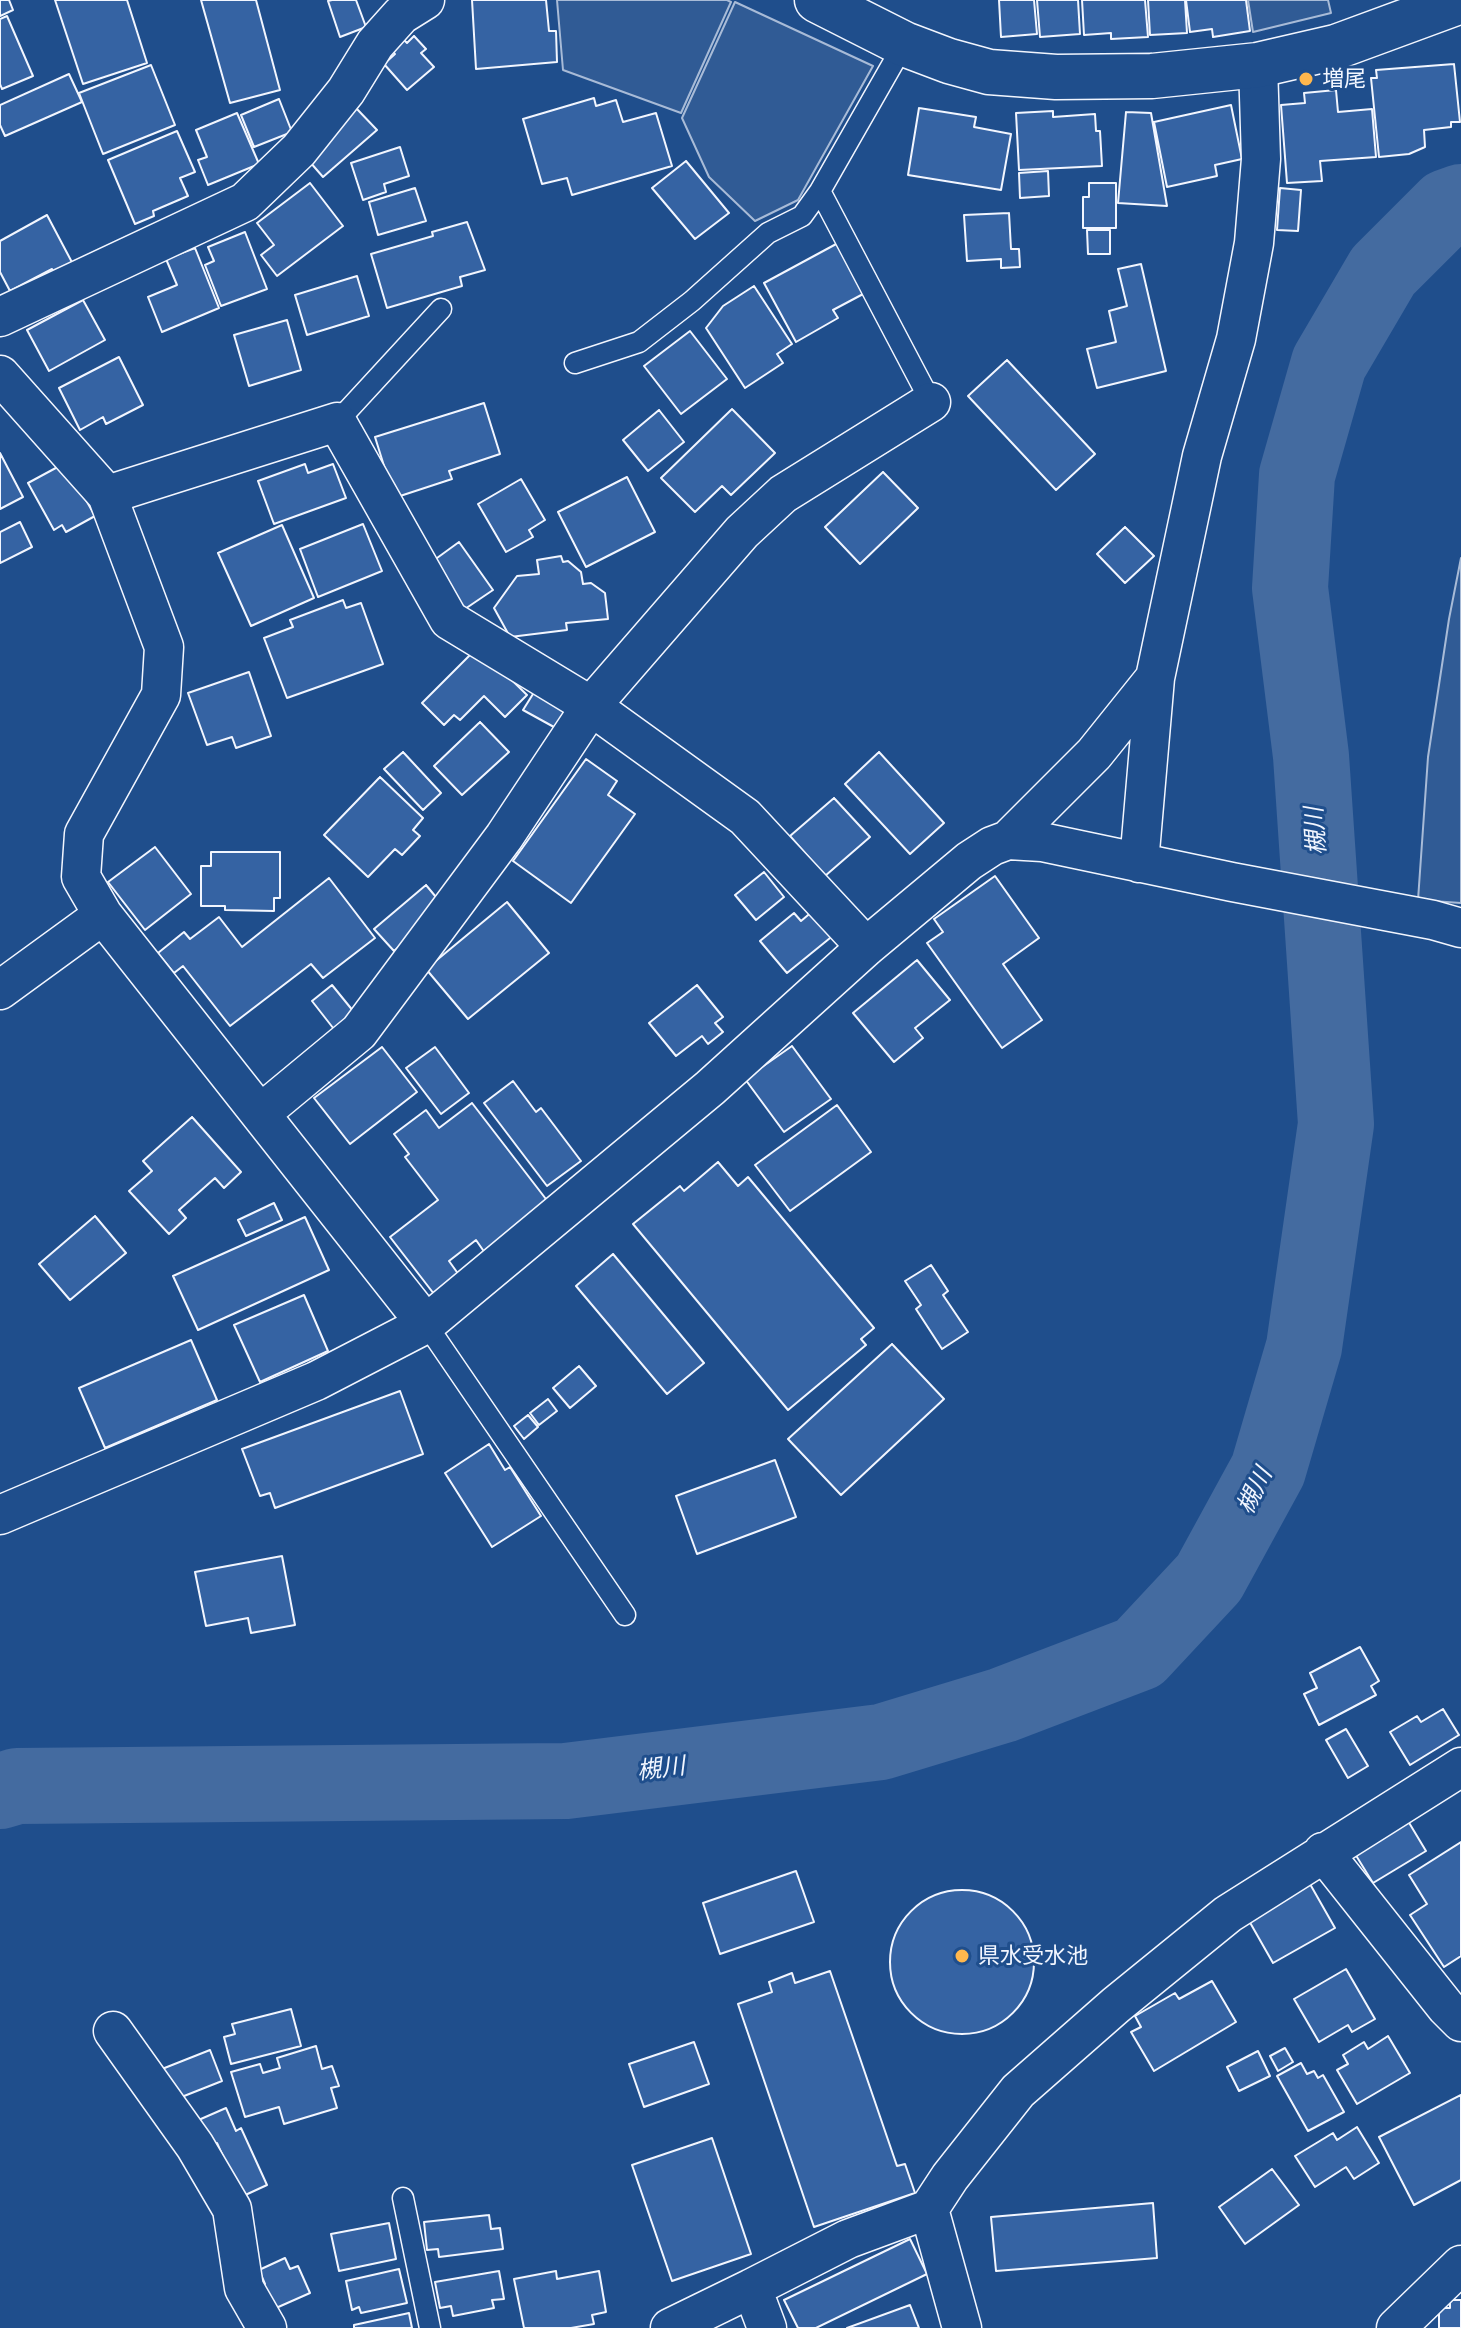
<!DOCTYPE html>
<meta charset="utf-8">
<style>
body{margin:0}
canvas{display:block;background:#1f4e8c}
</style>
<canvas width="1461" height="2328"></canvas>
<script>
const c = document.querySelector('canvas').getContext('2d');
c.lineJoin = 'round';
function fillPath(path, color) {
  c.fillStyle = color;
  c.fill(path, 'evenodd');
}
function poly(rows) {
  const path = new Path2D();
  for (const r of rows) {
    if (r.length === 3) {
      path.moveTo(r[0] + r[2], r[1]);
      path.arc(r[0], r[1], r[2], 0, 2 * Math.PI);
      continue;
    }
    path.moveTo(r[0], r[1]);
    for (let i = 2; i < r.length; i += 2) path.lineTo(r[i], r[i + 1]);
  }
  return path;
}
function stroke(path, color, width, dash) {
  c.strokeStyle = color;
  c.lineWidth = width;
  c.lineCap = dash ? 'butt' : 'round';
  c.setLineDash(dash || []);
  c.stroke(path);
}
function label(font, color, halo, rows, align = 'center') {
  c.font = font + ' Raleway,"Noto Sans JP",sans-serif';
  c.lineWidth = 6;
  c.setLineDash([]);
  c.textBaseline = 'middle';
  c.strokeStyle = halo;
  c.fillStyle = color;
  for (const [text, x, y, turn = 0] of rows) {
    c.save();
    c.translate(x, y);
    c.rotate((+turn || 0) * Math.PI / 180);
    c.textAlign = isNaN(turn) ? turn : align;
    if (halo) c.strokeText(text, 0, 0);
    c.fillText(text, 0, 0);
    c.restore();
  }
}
const built = poly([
 [557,0,727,0,731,2,681,113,563,70,557,0],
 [1248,0,1328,0,1331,13,1253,32,1248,0],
 [735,2,873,66,798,200,755,221,709,177,682,118,735,2],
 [1461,558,1461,903,1418,900,1428,757,1449,619,1461,558]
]);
fillPath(built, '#305b95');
stroke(built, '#a8bbd7', 2);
stroke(poly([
 [0,1791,17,1786,566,1781,881,1742,1003,1705,1139,1653,1209,1578,1268,1470,1304,1347,1336,1124,1311,756,1290,588,1297,475,1329,363,1383,271,1447,207,1461,202]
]), '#446ba0', 76);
const building = poly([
 [0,0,9,0,13,10,0,16,0,0],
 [55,0,127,0,147,63,83,84,55,0],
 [201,0,256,0,280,90,230,103,201,0],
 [332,0,356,0,366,27,340,37,328,1,332,0],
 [472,0,546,0,549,31,556,31,557,62,476,69,472,0],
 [999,0,1034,0,1037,34,1001,37,999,0],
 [1037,0,1078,0,1080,34,1040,37,1037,0],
 [1082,0,1145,0,1148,37,1111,39,1111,33,1084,35,1082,0],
 [1148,0,1185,0,1187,33,1150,35,1148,0],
 [1186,0,1246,0,1250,31,1213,37,1212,29,1190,32,1186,0],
 [7,16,33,76,2,89,0,84,0,19,7,16],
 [414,36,426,49,421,53,434,67,407,90,384,64,395,54,391,49,403,39,407,43,414,36],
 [1454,64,1460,122,1451,122,1451,127,1424,130,1425,147,1409,154,1379,157,1371,78,1377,78,1376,70,1454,64],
 [151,65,175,125,103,154,79,93,151,65],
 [69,74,82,102,5,136,0,125,0,105,69,74],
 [1336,90,1338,112,1372,109,1376,157,1320,161,1322,181,1287,183,1281,105,1305,103,1304,93,1336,90],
 [594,98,596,106,616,100,623,122,656,113,672,166,572,195,567,178,542,184,523,119,594,98],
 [279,99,292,132,254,147,241,115,279,99],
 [1231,105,1242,159,1215,165,1217,176,1167,187,1154,122,1231,105],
 [356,108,377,130,323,177,303,154,356,108],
 [919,108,976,117,974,127,1011,134,1001,190,908,175,919,108],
 [1053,111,1053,117,1095,114,1096,131,1100,131,1102,166,1019,170,1016,113,1053,111],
 [1126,112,1151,113,1167,206,1118,203,1126,112],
 [237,113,259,164,208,185,198,160,207,157,196,130,237,113],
 [177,131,195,172,180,178,188,196,153,211,154,216,135,224,108,160,177,131],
 [400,147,409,176,384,184,386,192,363,200,351,163,400,147],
 [686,161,729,213,695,239,652,188,686,161],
 [1048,171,1049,196,1020,198,1019,173,1048,171],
 [310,183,343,226,277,276,261,255,274,245,257,223,310,183],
 [1089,183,1116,183,1116,228,1083,228,1083,197,1089,197,1089,183],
 [415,188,426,221,378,235,369,202,415,188],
 [1280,188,1301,190,1298,231,1277,230,1280,188],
 [1009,213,1011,249,1019,249,1020,267,1001,268,1001,259,967,261,964,215,1009,213],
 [47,215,75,268,57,277,52,269,10,291,0,272,0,241,47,215],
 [467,222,485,270,460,277,462,286,387,308,371,254,433,236,432,232,467,222],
 [1087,230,1110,230,1110,254,1088,254,1087,230],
 [245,232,267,289,221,306,205,265,214,261,208,247,245,232],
 [838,243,865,293,833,310,838,318,796,342,764,283,838,243],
 [195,248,219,308,162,332,148,297,177,285,166,259,195,248],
 [1141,264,1166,371,1097,388,1087,349,1116,342,1109,311,1127,306,1118,269,1141,264],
 [357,276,369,316,307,335,295,295,357,276],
 [754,286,792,344,777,354,783,363,745,388,706,328,723,306,754,286],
 [83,300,105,340,49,371,27,330,83,300],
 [287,320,301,370,249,386,234,335,287,320],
 [690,331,727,379,681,414,644,366,690,331],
 [119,357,143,405,106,424,103,417,80,430,59,388,119,357],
 [1007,360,1095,454,1056,490,968,396,1007,360],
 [484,403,500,454,449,471,452,479,394,498,375,437,484,403],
 [732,409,775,453,731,495,722,486,695,512,661,478,732,409],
 [659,410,684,442,648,471,623,440,659,410],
 [0,453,23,497,0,509,0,453],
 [65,463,95,516,66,532,62,525,54,530,28,483,65,463],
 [305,464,308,473,333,464,346,498,274,524,258,481,305,464],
 [883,472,918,508,860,564,825,527,883,472],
 [627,477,655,532,586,567,558,512,627,477],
 [521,479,545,520,529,530,533,537,506,552,478,504,521,479],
 [20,522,32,547,0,563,0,532,20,522],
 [363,524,382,571,318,597,300,549,363,524],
 [282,525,314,598,251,626,218,553,282,525],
 [1125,527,1154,556,1125,583,1097,554,1125,527],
 [459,542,493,590,459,613,426,566,459,542],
 [561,556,563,562,568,561,581,572,583,584,591,583,605,593,608,619,566,623,567,630,510,637,494,608,517,576,539,574,537,560,561,556],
 [343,600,346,608,361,603,383,664,287,698,264,638,293,627,290,620,343,600],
 [478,647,527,695,505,717,484,696,460,720,454,715,444,725,422,703,478,647],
 [249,672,271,736,236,748,232,737,207,745,188,693,249,672],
 [538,686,576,708,563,732,523,710,538,686],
 [480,722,509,752,462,795,434,766,480,722],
 [403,752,441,793,423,810,384,769,403,752],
 [879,752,944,823,910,854,845,784,879,752],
 [586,759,617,781,608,795,635,814,571,903,513,861,586,759],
 [380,777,423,818,413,830,420,836,402,855,395,849,368,877,324,835,380,777],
 [834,798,870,837,825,876,790,836,834,798],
 [155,847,191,894,145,930,108,882,155,847],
 [211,852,280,852,280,898,274,898,274,911,225,910,225,906,201,906,201,866,211,866,211,852],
 [764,872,784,897,756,920,735,895,764,872],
 [995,876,1039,938,1003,964,1042,1020,1002,1048,927,943,943,932,934,919,995,876],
 [329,878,375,938,323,978,311,964,230,1026,183,966,174,973,158,953,184,932,190,939,219,917,242,947,329,878],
 [426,885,445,908,394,951,374,929,426,885],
 [507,902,549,953,468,1019,426,969,507,902],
 [814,910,835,934,787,973,760,941,794,913,801,921,814,910],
 [917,960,950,1000,915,1028,923,1038,894,1062,853,1013,917,960],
 [332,985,358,1017,337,1033,312,1001,332,985],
 [697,985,723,1017,715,1023,723,1032,708,1044,702,1036,676,1056,649,1023,697,985],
 [792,1046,831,1099,784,1132,745,1079,792,1046],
 [382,1047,417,1092,350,1144,314,1098,382,1047],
 [435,1047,469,1093,441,1114,406,1068,435,1047],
 [513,1081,536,1112,541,1108,581,1161,547,1186,484,1103,513,1081],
 [472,1103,549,1203,485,1253,476,1240,449,1261,459,1275,434,1294,390,1237,438,1200,405,1157,409,1154,394,1134,426,1110,439,1128,472,1103],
 [837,1105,871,1152,790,1211,755,1165,837,1105],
 [192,1117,241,1172,224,1188,215,1178,179,1210,186,1218,169,1234,129,1191,152,1171,143,1161,192,1117],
 [718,1162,738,1186,748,1177,874,1328,861,1339,866,1345,788,1410,633,1224,680,1186,684,1191,718,1162],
 [274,1203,282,1220,246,1236,238,1220,274,1203],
 [95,1216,126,1253,70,1300,39,1264,95,1216],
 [305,1217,329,1270,198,1330,173,1276,305,1217],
 [613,1254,704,1363,667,1394,576,1286,613,1254],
 [931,1265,948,1291,943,1295,968,1332,942,1349,916,1309,921,1305,905,1281,931,1265],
 [304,1295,328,1351,260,1382,234,1325,304,1295],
 [191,1340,217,1400,105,1448,79,1388,191,1340],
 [892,1344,944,1399,841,1495,788,1439,892,1344],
 [579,1366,596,1386,570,1408,553,1388,579,1366],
 [400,1391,423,1454,275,1508,270,1493,260,1496,242,1449,400,1391],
 [548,1399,557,1411,539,1425,530,1413,548,1399],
 [528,1415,538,1427,524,1439,514,1426,528,1415],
 [489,1444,505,1470,510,1467,541,1516,492,1547,445,1473,489,1444],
 [775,1460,796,1517,697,1554,676,1496,775,1460],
 [282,1556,295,1625,251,1633,248,1618,206,1626,195,1572,282,1556],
 [1360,1647,1379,1681,1371,1686,1376,1695,1319,1725,1304,1694,1317,1688,1310,1673,1360,1647],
 [1443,1709,1459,1735,1410,1765,1390,1732,1417,1716,1421,1722,1443,1709],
 [1346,1729,1368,1766,1348,1778,1326,1740,1346,1729],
 [1405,1816,1426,1851,1373,1883,1352,1849,1405,1816],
 [1461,1842,1461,1956,1444,1967,1410,1915,1427,1904,1409,1875,1461,1842],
 [796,1871,814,1922,720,1954,703,1903,796,1871],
 [1310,1884,1335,1928,1273,1963,1248,1919,1310,1884],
 [962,1962,72],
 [1346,1969,1375,2019,1352,2032,1348,2025,1319,2042,1294,1999,1346,1969],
 [830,1971,897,2166,905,2164,915,2193,814,2227,738,2004,772,1992,769,1982,792,1973,795,1983,830,1971],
 [1212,1981,1236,2022,1154,2071,1131,2032,1141,2027,1135,2016,1175,1993,1179,1999,1212,1981],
 [291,2009,301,2046,231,2064,224,2037,235,2034,232,2024,291,2009],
 [1388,2036,1410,2073,1357,2104,1337,2070,1348,2064,1343,2055,1364,2042,1368,2049,1388,2036],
 [694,2042,709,2084,644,2107,629,2064,694,2042],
 [316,2046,322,2069,332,2066,339,2086,331,2088,337,2108,284,2124,279,2107,245,2117,231,2072,260,2064,263,2073,280,2068,277,2058,316,2046],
 [1285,2048,1293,2062,1278,2071,1270,2056,1285,2048],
 [210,2050,222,2081,174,2100,162,2069,210,2050],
 [1258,2051,1270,2076,1239,2091,1227,2067,1258,2051],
 [1301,2063,1307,2074,1314,2071,1318,2078,1323,2075,1344,2112,1308,2131,1277,2076,1301,2063],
 [1461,2095,1461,2180,1414,2205,1379,2137,1461,2095],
 [226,2108,236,2131,241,2128,267,2185,241,2197,217,2143,206,2149,194,2122,226,2108],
 [1357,2127,1379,2163,1354,2179,1346,2167,1315,2187,1295,2156,1333,2133,1337,2140,1357,2127],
 [712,2138,751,2254,672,2281,632,2165,712,2138],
 [1272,2169,1299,2205,1245,2244,1219,2207,1272,2169],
 [1153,2203,1157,2258,996,2271,991,2217,1153,2203],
 [489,2215,491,2229,500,2228,503,2249,439,2257,438,2249,427,2250,424,2222,489,2215],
 [389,2223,396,2259,339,2271,331,2234,389,2223],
 [910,2239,927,2274,816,2328,798,2328,784,2300,910,2239],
 [285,2258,290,2269,298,2266,310,2293,267,2312,256,2288,265,2284,259,2270,285,2258],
 [399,2269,407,2303,361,2313,359,2307,352,2310,346,2281,399,2269],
 [499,2271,504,2299,492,2300,494,2308,453,2316,451,2306,440,2308,435,2282,499,2271],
 [556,2271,557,2279,599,2271,606,2312,592,2315,594,2324,571,2328,524,2328,514,2279,556,2271],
 [1450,2300,1461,2300,1461,2328,1439,2328,1439,2308,1450,2308,1450,2300],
 [910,2305,919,2328,847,2328,910,2305],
 [409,2313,412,2328,354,2328,354,2325,409,2313]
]);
fillPath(building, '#3563a3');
stroke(building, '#f2f6ff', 2);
const lane = poly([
 [904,44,820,191,931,402],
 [575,363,639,342,692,301,768,233,802,216,820,191],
 [337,422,441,309],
 [426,1324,625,1615],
 [403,2198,430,2328]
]);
const street = poly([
 [0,317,245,202,299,150,346,91,375,44,401,15,425,0],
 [0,375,107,495,164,647,161,695,84,834,81,877,103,915,426,1324],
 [107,495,337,422,449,620,591,706,745,817,866,947],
 [1008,840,1094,754,1155,678],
 [1139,863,1155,678,1202,456,1236,339,1254,243,1261,159,1258,65],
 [0,990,103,915],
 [260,1114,359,1032,504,837,591,706,742,532,783,494,931,402],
 [0,1515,316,1381,426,1324,710,1088,866,947,969,861,992,846,1008,840,1042,842,1232,882,1433,920,1461,928],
 [1323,1852,1446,2007,1461,2022],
 [113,2031,195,2146,232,2209,244,2288,267,2328],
 [670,2328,752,2288],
 [767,2328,752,2288,848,2239,929,2209],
 [962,2328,929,2209,950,2177,1018,2091,1116,2005,1228,1914,1461,1767],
 [1396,2328,1461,2265]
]);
const secondary = poly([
 [817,0,904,44,949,61,989,72,1056,77,1152,76,1258,65,1336,47,1461,1]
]);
stroke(lane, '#f2f6ff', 23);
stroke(street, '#f2f6ff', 41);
stroke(secondary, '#f2f6ff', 47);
stroke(lane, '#1f4e8c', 20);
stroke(street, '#1f4e8c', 38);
stroke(secondary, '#1f4e8c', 44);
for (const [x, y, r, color] of [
 [1306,79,8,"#ffb74d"],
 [962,1956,8,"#ffb74d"]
]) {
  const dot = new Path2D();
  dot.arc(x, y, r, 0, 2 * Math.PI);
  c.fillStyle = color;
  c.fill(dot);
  stroke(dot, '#1f4e8c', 3);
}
label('22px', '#f2f6ff', '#1f4e8c', [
 ["増尾",1322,79],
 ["県水受水池",978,1956]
], 'left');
label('italic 24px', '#f2f6ff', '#1f4e8c', [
 ["槻川",1316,831,-94],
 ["槻川",1255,1491,-64],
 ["槻川",661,1769,-7]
]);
</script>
